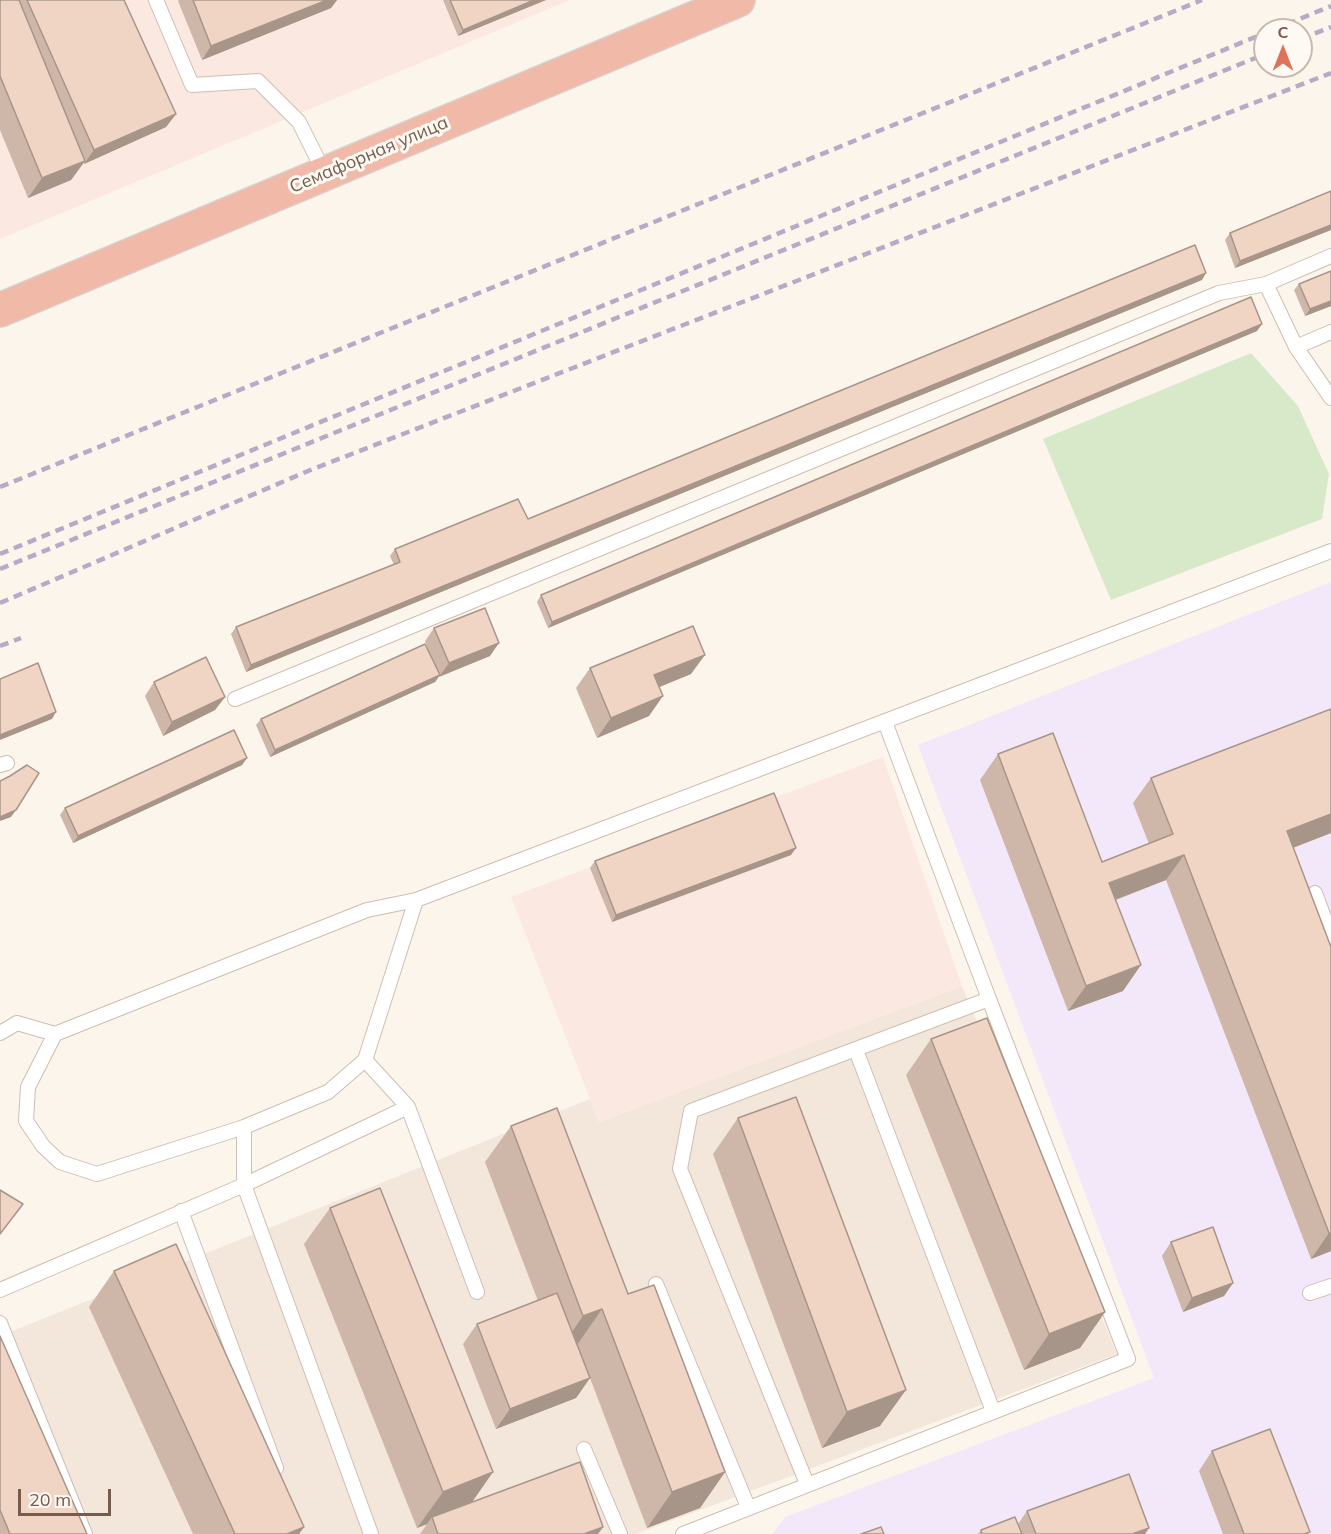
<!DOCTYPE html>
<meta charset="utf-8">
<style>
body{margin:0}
#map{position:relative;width:1331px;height:1534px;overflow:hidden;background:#fcf5ec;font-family:Mulish,sans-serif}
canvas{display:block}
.north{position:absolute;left:1253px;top:18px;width:60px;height:60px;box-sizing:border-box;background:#fef9f3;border:2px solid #c8bab1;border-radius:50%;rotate:0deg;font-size:16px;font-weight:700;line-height:24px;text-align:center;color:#765c4f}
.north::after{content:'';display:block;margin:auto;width:21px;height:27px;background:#dd745a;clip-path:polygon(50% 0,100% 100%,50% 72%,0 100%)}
.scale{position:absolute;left:18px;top:1489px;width:93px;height:27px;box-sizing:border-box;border:3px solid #765c4f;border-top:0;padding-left:8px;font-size:18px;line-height:21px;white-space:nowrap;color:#765c4f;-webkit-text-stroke:4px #fef9f3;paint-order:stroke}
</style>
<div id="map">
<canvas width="1331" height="1534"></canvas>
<div class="north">С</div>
<div class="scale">20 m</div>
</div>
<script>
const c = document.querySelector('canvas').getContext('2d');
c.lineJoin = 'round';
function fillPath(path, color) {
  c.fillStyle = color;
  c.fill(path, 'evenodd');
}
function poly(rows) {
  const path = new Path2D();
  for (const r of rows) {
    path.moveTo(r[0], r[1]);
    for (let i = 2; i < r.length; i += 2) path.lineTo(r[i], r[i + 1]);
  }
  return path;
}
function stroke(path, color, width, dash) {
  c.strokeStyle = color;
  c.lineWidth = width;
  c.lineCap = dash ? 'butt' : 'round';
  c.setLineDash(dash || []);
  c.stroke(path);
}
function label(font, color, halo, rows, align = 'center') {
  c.font = font + ' Mulish,sans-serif';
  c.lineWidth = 6;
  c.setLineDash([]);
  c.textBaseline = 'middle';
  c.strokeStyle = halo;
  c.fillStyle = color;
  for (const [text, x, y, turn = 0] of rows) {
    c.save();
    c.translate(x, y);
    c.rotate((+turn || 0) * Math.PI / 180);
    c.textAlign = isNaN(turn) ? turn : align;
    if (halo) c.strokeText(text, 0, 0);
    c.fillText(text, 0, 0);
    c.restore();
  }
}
fillPath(poly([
 [962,986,1117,1354,636,1534,0,1534,0,1336,590,1099,599,1122]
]), '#f3e7db');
fillPath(poly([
 [0,0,570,0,0,239],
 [883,757,962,986,599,1122,511,897]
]), '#fbe8e1');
fillPath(poly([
 [1331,582,1331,1534,772,1534,785,1517,1154,1378,918,745]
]), '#f2e8f9');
fillPath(poly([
 [1251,353,1298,406,1329,474,1322,519,1111,600,1043,439]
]), '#d8e9ca');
const lane = poly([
 [156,0,192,85,258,81,299,122,325,174],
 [1331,256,1266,284,1296,347,1331,398],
 [1296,347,1331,332],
 [235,699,1219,293,1266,284],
 [885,722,989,999],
 [0,765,7,763],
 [1315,893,1331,936],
 [416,900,365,1060,328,1092,244,1127,97,1174,60,1162,43,1146,26,1121,28,1087,55,1034,367,910,416,900,1331,551],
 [0,1033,17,1023,55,1034],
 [856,1050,993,1411],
 [365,1060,408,1107,244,1185,371,1534],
 [408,1107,477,1292],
 [181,1211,276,1468],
 [656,1284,748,1507],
 [0,1290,244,1185,244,1127],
 [1310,1293,1331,1286],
 [0,1323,85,1534],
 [584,1449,620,1534],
 [683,1534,1128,1359,989,999,691,1111,680,1169,807,1484]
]);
const highway = poly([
 [0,310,738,0]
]);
stroke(lane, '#cebeb1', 16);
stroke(highway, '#d9d1ce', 36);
stroke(lane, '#fff', 14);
stroke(highway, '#f1b9a7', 33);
stroke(poly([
 [1273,30,1331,6],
 [1301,39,1331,27],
 [0,487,1202,0],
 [0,554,1265,33],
 [0,569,1265,54],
 [0,603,308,471,1331,73],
 [0,646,21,638]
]), '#b8a9c6', 4.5, [9, 6]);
fillPath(poly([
 [0,0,124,0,176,114,166,127,84,164,84,162,71,180,28,198,0,130],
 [179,0,337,0,331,8,202,60,178,1],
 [443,0,546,0,458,36],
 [1331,191,1331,230,1235,268,1225,240,1230,233],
 [1331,271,1331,306,1305,316,1294,290,1299,284],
 [1202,280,246,672,231,634,236,627,394,565,390,556,395,549,528,519],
 [1262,324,1257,331,548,628,537,602,541,595],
 [434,628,490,656,439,676,435,682,270,757,256,725,261,719,428,650,425,641],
 [590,668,691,674,659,687,649,716,597,738,576,688],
 [154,682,225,697,215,710,163,736,145,696],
 [998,754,1102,862,1149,844,1133,803,1151,778,1331,833,1293,848,1331,947,1331,1251,1311,1259,1166,880,1116,900,1123,991,1068,1011,980,780],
 [247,758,242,765,73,843,60,815,65,808],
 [791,855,612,922,590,868,595,861],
 [931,1039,1105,1312,1080,1348,1024,1370,906,1075],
 [738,1118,880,1426,822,1448,713,1154],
 [511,1126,628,1294,725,1472,700,1508,647,1528,590,1378,576,1398,496,1429,463,1344,477,1324,538,1301,485,1162],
 [330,1208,471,1503,603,1527,598,1534,420,1534,427,1524,417,1528,304,1244],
 [1171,1242,1233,1283,1224,1296,1183,1312,1162,1256],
 [114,1271,304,1527,299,1534,193,1534,89,1307],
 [0,1336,87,1534,0,1534],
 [1212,1451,1310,1532,1308,1534,1223,1534,1199,1471],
 [1027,1511,1145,1534,978,1534,981,1530,1018,1524]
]), '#ceb7a9');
fillPath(poly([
 [327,0,337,0,331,8,202,60,211,46],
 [534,0,546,0,458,36,463,30],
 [176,114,166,127,84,164,94,150],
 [85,161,71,180,28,198,42,178],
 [1331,225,1331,230,1235,268,1240,261],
 [1206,273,1202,280,246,672,251,665],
 [1331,301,1331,306,1305,316,1310,309],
 [1262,324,1257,331,548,628,552,622],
 [499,643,490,656,439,677,449,663],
 [705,655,691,674,640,695,654,675],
 [440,675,435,682,270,757,275,750],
 [663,696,649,716,597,738,611,718],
 [225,697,215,710,163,736,172,722],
 [56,712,52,719,0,740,0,735],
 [247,758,242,765,73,843,78,836],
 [16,810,11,817,0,821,0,817],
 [1331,814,1331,833,1269,857,1287,831],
 [796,848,791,855,612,922,616,915],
 [1184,855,1166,880,1091,909,1109,883],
 [1141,965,1123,991,1068,1011,1086,986],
 [1329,1233,1331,1233,1331,1251,1311,1259],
 [1233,1283,1224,1296,1183,1312,1192,1298],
 [602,1309,577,1345,558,1352,583,1316],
 [1105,1312,1080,1348,1024,1370,1049,1334],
 [590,1378,576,1398,496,1429,510,1409],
 [906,1390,880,1426,822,1448,847,1412],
 [493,1472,468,1508,432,1517,427,1524,417,1528,443,1492],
 [725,1472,700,1508,647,1528,672,1492],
 [304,1527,299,1534,287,1534],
 [603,1527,598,1534,584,1534],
 [1149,1528,1145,1534,1132,1534]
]), '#a8958a');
const building = poly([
 [0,0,19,0,85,161,42,178,0,76,0,0],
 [27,0,124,0,176,114,94,150,27,0],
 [193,0,327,0,211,46,193,0],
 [450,0,534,0,463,30,450,0],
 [1331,191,1331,225,1240,261,1230,233,1331,191],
 [1195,245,1206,273,251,665,236,627,400,562,395,549,518,499,528,519,1195,245],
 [1331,271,1331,301,1310,309,1299,284,1331,271],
 [1251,297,1262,324,552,622,541,595,1251,297],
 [485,608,499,643,449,663,434,628,485,608],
 [693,626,705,655,654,675,663,696,611,718,590,668,693,626],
 [425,644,440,675,275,750,261,719,425,644],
 [206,657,225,697,172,722,154,682,206,657],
 [38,663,56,712,0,735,0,679,38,663],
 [1331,709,1331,814,1287,831,1331,947,1331,1233,1329,1233,1184,855,1109,883,1141,965,1086,986,998,754,1053,733,1102,862,1173,834,1151,778,1331,709],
 [234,730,247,758,78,836,65,808,234,730],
 [27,765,39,773,16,810,0,817,0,781,10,776,27,765],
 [774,793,796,848,616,915,595,861,774,793],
 [987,1018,1105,1312,1049,1334,931,1039,987,1018],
 [796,1097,906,1390,847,1412,738,1118,796,1097],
 [557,1108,628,1294,654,1285,725,1472,672,1492,602,1309,583,1316,511,1126,557,1108],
 [380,1188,493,1472,443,1492,330,1208,380,1188],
 [0,1190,23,1204,0,1234,0,1190],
 [1213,1227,1233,1283,1192,1298,1171,1242,1213,1227],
 [176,1244,304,1527,287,1534,235,1534,114,1271,176,1244],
 [557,1293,590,1378,510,1409,477,1324,557,1293],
 [0,1336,87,1534,10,1534,0,1510,0,1336],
 [1270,1429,1310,1532,1304,1534,1244,1534,1212,1451,1270,1429],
 [580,1462,603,1527,584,1534,438,1534,432,1517,580,1462],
 [1129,1474,1149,1528,1132,1534,1036,1534,1027,1511,1129,1474],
 [1015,1517,1022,1534,982,1534,981,1530,1015,1517],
 [881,1527,884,1534,861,1534,881,1527]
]);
fillPath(building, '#f0d5c5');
stroke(building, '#a8958a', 1.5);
label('18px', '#765c4f', '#fef9f3', [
 ["Семафорная улица",369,155,-23]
]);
</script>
